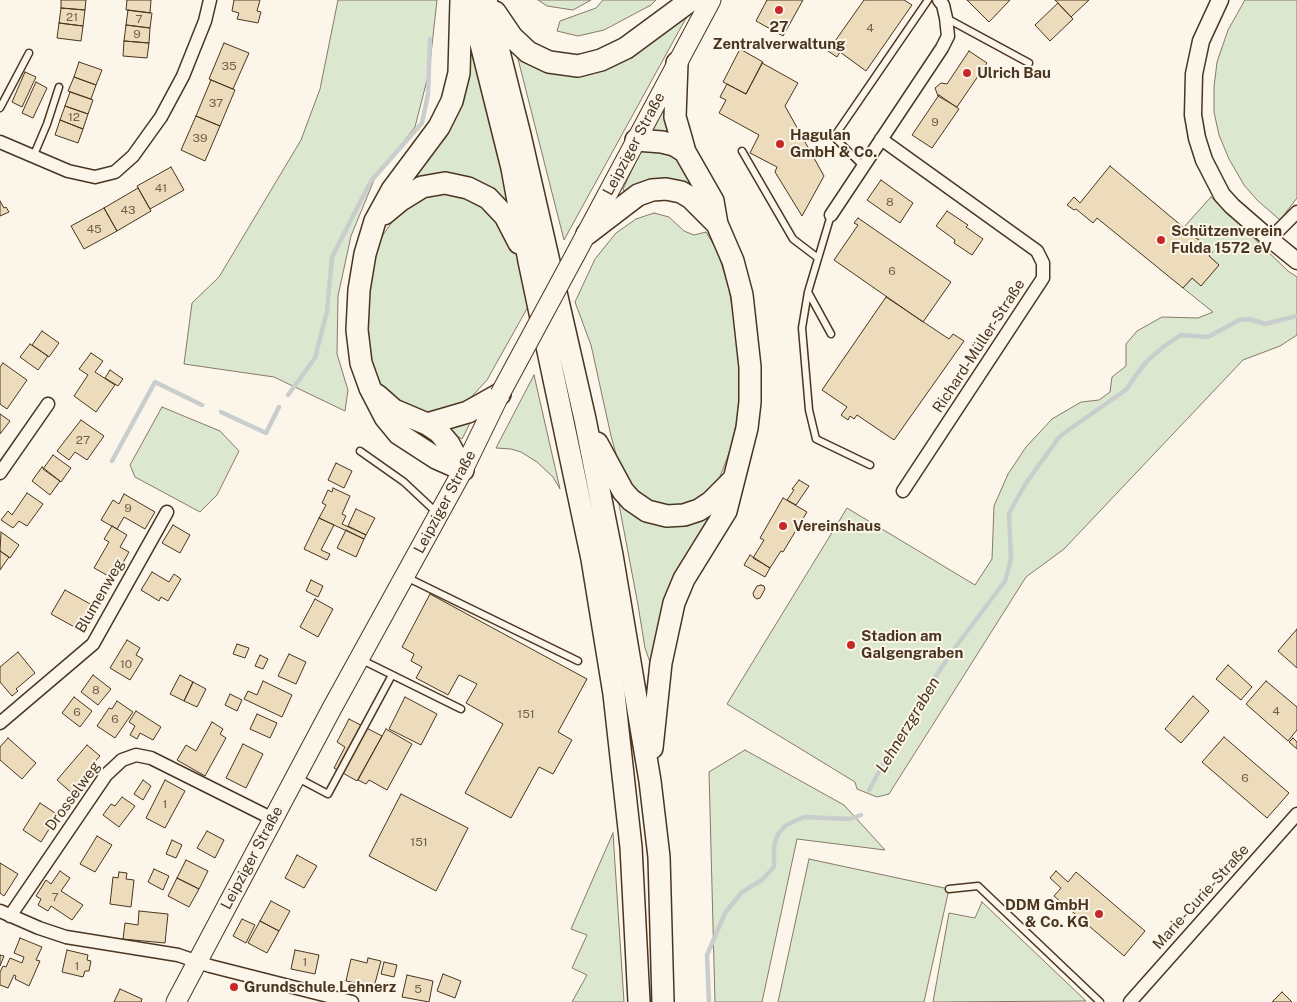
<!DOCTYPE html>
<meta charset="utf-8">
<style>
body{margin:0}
canvas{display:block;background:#fbf6e9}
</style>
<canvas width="1297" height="1002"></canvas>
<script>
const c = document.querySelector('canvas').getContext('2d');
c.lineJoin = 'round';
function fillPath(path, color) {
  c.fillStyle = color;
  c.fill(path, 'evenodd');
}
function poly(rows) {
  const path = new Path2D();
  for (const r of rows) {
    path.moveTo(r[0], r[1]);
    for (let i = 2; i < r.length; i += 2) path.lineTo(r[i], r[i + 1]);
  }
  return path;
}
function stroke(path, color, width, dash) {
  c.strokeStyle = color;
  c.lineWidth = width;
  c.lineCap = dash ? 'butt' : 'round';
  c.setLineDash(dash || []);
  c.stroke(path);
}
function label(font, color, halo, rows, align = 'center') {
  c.font = font + ' "Public Sans",sans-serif';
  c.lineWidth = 4;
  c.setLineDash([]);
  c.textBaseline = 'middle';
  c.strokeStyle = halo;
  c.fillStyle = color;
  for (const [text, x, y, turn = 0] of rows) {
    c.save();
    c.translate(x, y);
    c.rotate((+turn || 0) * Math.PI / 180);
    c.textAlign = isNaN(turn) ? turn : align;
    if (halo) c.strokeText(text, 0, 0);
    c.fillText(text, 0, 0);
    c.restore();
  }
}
const green = poly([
 [338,0,437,0,429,72,415,127,374,180,351,236,338,296,337,354,348,390,345,411,274,377,184,364,192,303,219,277,301,140,320,89,338,0],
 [538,0,591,0,573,10,547,6,538,0],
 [603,0,656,0,651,5,604,30,578,36,557,31,560,21,596,8,603,0],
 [1245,0,1297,0,1297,198,1280,220,1257,200,1244,185,1229,159,1219,135,1214,112,1214,87,1217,62,1228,30,1245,0],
 [691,9,564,240,516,51,565,73,691,9],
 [474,50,512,207,482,187,400,196,471,51,474,50],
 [667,102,674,137,649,134,667,102],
 [641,150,669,153,680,162,701,193,624,191,623,189,641,150],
 [456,191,489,206,511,240,519,260,529,305,487,380,465,404,441,416,411,412,390,396,378,380,371,361,366,341,365,299,373,257,383,235,396,216,426,195,456,191],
 [1211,197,1288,271,1297,277,1297,335,1280,346,1243,360,1064,549,1026,577,889,794,877,797,857,789,855,782,727,704,847,508,975,585,992,559,994,506,1008,474,1026,447,1052,419,1081,402,1099,400,1110,392,1112,377,1126,366,1126,344,1137,331,1162,317,1198,318,1213,312,1183,288,1192,278,1201,285,1219,265,1209,256,1213,252,1184,227,1211,197],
 [654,213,669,217,684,231,694,235,706,232,718,252,729,289,740,352,741,386,738,416,731,448,719,479,701,497,681,506,664,507,646,501,631,488,618,461,611,436,591,345,575,302,595,259,616,233,636,219,654,213],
 [534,375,560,489,553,477,537,462,521,452,511,449,496,448,534,375],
 [162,407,220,431,239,451,217,495,200,512,135,477,130,465,162,407],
 [473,417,462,439,446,430,473,417],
 [618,499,627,506,718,506,651,665,645,648,638,605,618,499],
 [745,750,844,805,885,850,797,839,762,1002,715,1002,709,772,745,750],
 [613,833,624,1002,572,1002,587,975,572,968,587,935,571,929,613,833],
 [809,859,949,889,924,1002,778,1002,809,859],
 [982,902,1086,1001,933,1002,949,913,975,918,982,902]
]);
fillPath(green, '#dce7d0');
stroke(green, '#887966', 1);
stroke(poly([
 [288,395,315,358,327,311,332,257,371,181,422,123,428,94,430,39],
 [221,412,266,433,279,407],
 [112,461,155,382,202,405],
 [869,790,886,759,903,736,914,710,951,653,1005,581,1011,559,1009,513,1026,483,1060,436,1127,389,1136,375,1147,361,1163,347,1181,335,1208,337,1239,320,1249,319,1265,324,1297,316],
 [709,1002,707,955,725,913,742,892,762,880,774,867,774,846,778,834,786,825,804,817,850,819,861,815]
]), '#c9cecd', 4.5);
const building = poly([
 [61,0,86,0,85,10,61,8,61,0],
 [127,0,151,0,150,13,126,10,127,0],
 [234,0,260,0,257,11,261,12,258,23,237,19,239,13,232,11,234,0],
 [767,0,803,0,783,36,756,21,767,0],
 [864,0,904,0,912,5,866,71,840,52,837,57,828,51,864,0],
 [967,0,1010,0,989,22,967,0],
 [1055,0,1089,0,1071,17,1055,0],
 [1058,3,1073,19,1050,41,1035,25,1058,3],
 [61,8,85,10,83,26,59,23,61,8],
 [128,10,152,13,150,28,126,25,128,10],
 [59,23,83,26,81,41,57,38,59,23],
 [126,25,150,28,149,43,124,41,126,25],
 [124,41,149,43,147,58,123,56,124,41],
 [224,43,249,53,233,89,209,79,224,43],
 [740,49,763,62,746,94,723,82,740,49],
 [969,51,987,63,957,107,938,96,935,88,941,83,947,84,969,51],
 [79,62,102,70,96,85,74,77,79,62],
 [762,63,798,83,785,106,824,176,802,216,775,172,777,167,750,153,759,135,719,113,726,100,720,97,727,84,746,94,762,63],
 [25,72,36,77,22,107,12,102,25,72],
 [74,77,96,85,91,99,68,91,74,77],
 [211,80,235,90,220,126,196,116,211,80],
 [36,82,47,88,33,118,22,113,36,82],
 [70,92,93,100,88,114,65,106,70,92],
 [939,95,959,109,932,148,912,135,939,95],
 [65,106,88,114,83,129,60,120,65,106],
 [196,116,220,126,205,161,181,150,196,116],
 [60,120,83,129,78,143,55,135,60,120],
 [1110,166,1213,252,1209,256,1219,265,1201,286,1192,278,1183,288,1097,218,1093,223,1076,209,1074,210,1067,205,1074,197,1080,203,1110,166],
 [171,167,184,190,150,209,137,186,171,167],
 [881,180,913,203,900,223,867,200,881,180],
 [138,188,151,211,117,231,104,208,138,188],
 [0,201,4,208,6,207,9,212,0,216,0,201],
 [104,208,117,231,84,249,71,226,104,208],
 [947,211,968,225,966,227,983,239,972,255,954,243,955,240,936,226,947,211],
 [858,218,951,282,923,322,834,260,858,225,854,223,858,218],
 [886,297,949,339,953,334,964,341,894,440,857,415,854,419,850,416,848,420,841,415,847,407,822,390,886,297],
 [42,331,59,343,49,357,32,345,42,331],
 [30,344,48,356,38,370,20,357,30,344],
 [91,353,103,361,95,372,115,385,96,412,74,396,88,375,79,369,91,353],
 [3,363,27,380,7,409,0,404,0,367,3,363],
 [110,370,123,379,118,386,105,378,110,370],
 [0,414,10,421,0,434,0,414],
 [81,420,104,436,87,460,75,452,69,460,57,451,81,420],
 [53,455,71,468,61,482,43,469,53,455],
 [336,463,352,471,344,488,328,480,336,463],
 [42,467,60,481,50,495,32,481,42,467],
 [799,480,809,486,796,505,787,500,794,490,792,489,799,480],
 [333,488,350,496,342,514,346,516,342,524,366,535,364,539,319,518,326,505,322,503,328,490,332,492,333,488],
 [27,493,43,504,27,526,19,521,13,528,1,520,8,511,12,515,27,493],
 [124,494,155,512,145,529,124,517,117,529,101,520,113,500,119,504,124,494],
 [783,498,807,512,783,552,781,551,770,568,753,558,764,540,760,538,783,498],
 [356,509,375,518,366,535,348,526,356,509],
 [319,518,334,525,321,550,330,554,327,560,304,549,319,518],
 [173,525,190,535,180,553,162,543,173,525],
 [112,526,127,535,120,547,129,552,114,579,94,568,109,542,104,539,112,526],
 [346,530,364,539,356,557,337,548,346,530],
 [1,532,19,545,10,558,0,551,1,532],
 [0,551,9,557,0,570,0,551],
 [750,555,770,568,765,577,744,565,750,555],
 [152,572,169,582,174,574,181,579,168,601,161,597,159,601,141,590,152,572],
 [311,580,323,586,318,597,306,591,311,580],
 [761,585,764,586,765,589,760,598,757,599,754,597,753,593,757,586,761,585],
 [65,590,92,605,78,629,51,614,65,590],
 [430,594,587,679,558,732,572,740,553,774,539,767,511,818,465,793,503,724,466,703,477,684,459,675,448,695,416,678,422,667,411,661,414,654,402,647,430,594],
 [315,599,333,609,318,637,300,627,315,599],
 [1297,629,1297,668,1278,651,1297,629],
 [127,640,140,648,136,655,143,659,130,680,110,668,127,640],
 [237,644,249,648,245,658,233,654,237,644],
 [18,652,35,673,16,689,18,691,12,696,0,682,0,667,18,652],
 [289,654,306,662,296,684,278,676,289,654],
 [260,655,268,659,263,669,255,666,260,655],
 [1228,665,1252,687,1241,700,1216,679,1228,665],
 [93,675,111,689,98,705,81,692,93,675],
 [180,675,193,682,184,701,170,694,180,675],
 [263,681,292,695,282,717,244,699,248,691,257,695,263,681],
 [1266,681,1297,707,1297,730,1288,741,1246,704,1266,681],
 [193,682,206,689,197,707,184,701,193,682],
 [230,694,242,700,237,711,225,705,230,694],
 [1193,696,1209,711,1181,743,1165,729,1193,696],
 [74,697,92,711,80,727,62,713,74,697],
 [405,697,437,714,421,745,389,729,405,697],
 [117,701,133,712,115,738,97,726,109,708,112,709,117,701],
 [136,711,161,727,153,740,140,733,137,739,130,735,135,726,129,722,136,711],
 [257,714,277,723,270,738,250,729,257,714],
 [349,719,382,736,357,781,334,768,345,747,337,742,349,719],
 [212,722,223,729,220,734,226,738,205,776,177,760,186,745,196,751,212,722],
 [386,729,412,744,387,790,369,780,366,784,358,780,386,729],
 [1224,737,1289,793,1267,818,1202,762,1224,737],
 [8,738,36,763,22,779,0,760,0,747,8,738],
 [1293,738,1297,742,1297,749,1289,742,1293,738],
 [243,744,263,754,246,788,226,778,243,744],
 [87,745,100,756,90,767,94,771,74,795,57,780,87,745],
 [143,780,151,786,143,800,134,794,143,780],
 [165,780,185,791,165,828,146,818,165,780],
 [401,794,468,828,436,891,369,856,401,794],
 [122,797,135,806,119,827,103,815,111,804,115,806,122,797],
 [40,803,58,815,41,842,23,830,40,803],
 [207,831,224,840,215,858,197,848,207,831],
 [97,836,112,845,95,872,80,864,97,836],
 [172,840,182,845,176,858,166,854,172,840],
 [297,855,317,866,304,888,285,878,297,855],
 [186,860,208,871,199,889,177,878,186,860],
 [0,863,18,874,4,896,0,893,0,863],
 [154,869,169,876,163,890,148,882,154,869],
 [60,871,70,878,61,891,83,905,72,920,51,906,48,911,38,905,41,899,36,896,46,880,51,884,60,871],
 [1056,871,1068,882,1076,872,1145,931,1124,956,1054,896,1061,888,1050,878,1056,871],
 [119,872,127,873,126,879,134,880,131,907,110,904,113,877,118,878,119,872],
 [177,878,199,889,189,907,168,896,177,878],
 [271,901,290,911,279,931,260,921,271,901],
 [139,911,168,914,165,943,123,939,125,923,138,925,139,911],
 [242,919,255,925,246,943,233,936,242,919],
 [260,921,279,931,267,953,248,943,260,921],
 [20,938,42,947,36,960,40,961,29,986,15,979,16,976,14,975,8,988,0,985,0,972,3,966,6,967,10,958,22,963,24,957,14,953,20,938],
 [67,950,88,955,87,960,91,961,89,971,85,971,83,977,62,972,67,950],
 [295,950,319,955,315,974,291,969,295,950],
 [0,955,4,956,0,966,0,955],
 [368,958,381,961,374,987,346,981,351,959,367,963,368,958],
 [384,962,397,965,394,977,381,974,384,962],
 [443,974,461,981,455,998,437,991,443,974],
 [407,975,433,981,429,1002,402,997,407,975],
 [120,989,142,999,141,1002,114,1002,120,989],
 [1282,992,1292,1002,1272,1002,1282,992]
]);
fillPath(building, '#ecdcbc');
stroke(building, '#4a3520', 1);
const service = poly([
 [946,18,1029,63],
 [0,108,29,53],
 [742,151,793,239,818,258],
 [33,157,47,124,59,87],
 [863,166,834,137,928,0],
 [808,292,802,328,809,410,816,439,870,465],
 [831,334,808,292,831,215],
 [360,451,404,482,436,512],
 [406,577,578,661],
 [360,659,461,709],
 [296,777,328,794,392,675],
 [949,889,978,886,1100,1002]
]);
const minor = poly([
 [881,139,1037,251,1043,263,1043,278,903,491],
 [0,142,68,171,95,177,115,172,133,156,161,117,183,76,205,21,210,0],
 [831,215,942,48,948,36,946,18,943,5,939,0],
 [1270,239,1297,212],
 [0,473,48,404],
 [0,723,93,644,167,512],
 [0,911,39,928,66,937,178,955,210,966,352,1002],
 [10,916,106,775,122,760,136,755,151,758,273,819],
 [1130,1002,1297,814]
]);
const tertiary = poly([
 [1220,0,1201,41,1194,74,1193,115,1197,138,1204,160,1222,195,1232,206,1270,239,1297,261]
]);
const secondary = poly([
 [575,255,711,0],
 [176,1002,331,710,463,470,500,394]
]);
const trunk = poly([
 [461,0,459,73,452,101,439,127,392,190,375,221,365,254,359,290,357,330,361,363,370,388,385,417,399,434,436,458,463,470],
 [470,0,512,168,529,261,592,559,614,694,631,847,639,1002],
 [486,0,520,135,585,419,612,555,650,781,659,857,663,1002],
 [495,12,512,37,528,52,549,62,578,66,601,60,626,48,691,0],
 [636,140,662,142,674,145,685,152],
 [384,214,401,200,422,187,445,183,468,188,488,198,505,216,519,243],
 [587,234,638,195,652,190,666,189,681,192,691,198,717,224],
 [377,395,394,410,427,424,439,432,449,444,463,470],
 [427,424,468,412,500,394],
 [597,443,623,491,631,500,647,511,667,516,684,515,699,510,711,502,733,480],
 [652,748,661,663,674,603,684,579,726,511,747,428,750,402,750,367,742,295,733,261,717,224,713,201,685,152,680,134,675,117,677,63]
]);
stroke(service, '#4a3520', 9);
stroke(minor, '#4a3520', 15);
stroke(tertiary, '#4a3520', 19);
stroke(secondary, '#4a3520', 21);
stroke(trunk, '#4a3520', 24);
stroke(service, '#fbf6e9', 6);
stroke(minor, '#fbf6e9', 12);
stroke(tertiary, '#fbf6e9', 16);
stroke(secondary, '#fbf6e9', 19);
stroke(trunk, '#fbf6e9', 21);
const secondaryBridge = poly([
 [500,394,575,255]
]);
stroke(secondaryBridge, '#4a3520', 21, []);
stroke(secondaryBridge, '#fbf6e9', 19);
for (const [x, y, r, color] of [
 [779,10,5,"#c62828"],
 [967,73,5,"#c62828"],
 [780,144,5,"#c62828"],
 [1161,240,5,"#c62828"],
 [783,526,5,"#c62828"],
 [851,645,5,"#c62828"],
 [1099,914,5,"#c62828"],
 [234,987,5,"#c62828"]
]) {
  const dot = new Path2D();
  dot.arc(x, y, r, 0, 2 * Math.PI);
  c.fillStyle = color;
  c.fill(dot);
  stroke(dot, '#fbf6e9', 2);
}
label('12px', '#725f47', null, [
 ["21",72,17],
 ["7",139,19],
 ["4",870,28],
 ["9",137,34],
 ["35",229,66],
 ["37",216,103],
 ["12",74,117],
 ["9",935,122],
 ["39",200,138],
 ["41",161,188],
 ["8",890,202],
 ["43",128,210],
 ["45",94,229],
 ["6",892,271],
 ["27",83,440],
 ["9",128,508],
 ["10",126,664],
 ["8",96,690],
 ["4",1276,711],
 ["6",77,712],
 ["151",526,714],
 ["6",115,719],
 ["6",1245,778],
 ["1",165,804],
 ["151",419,842],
 ["7",55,897],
 ["1",305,962],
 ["1",77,966],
 ["5",418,989]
]);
label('bold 15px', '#4a3520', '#fbf6e9', [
 ["27",779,27,"center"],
 ["Zentralverwaltung",779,44,"center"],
 ["Ulrich Bau",977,73],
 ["Hagulan",790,135],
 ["GmbH & Co.",790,152],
 ["Schützenverein",1171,231],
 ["Fulda 1572 eV",1171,248],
 ["Vereinshaus",793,526],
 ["Stadion am",861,636],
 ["Galgengraben",861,653],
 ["DDM GmbH",1089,905,"right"],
 ["& Co. KG",1089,922,"right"],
 ["Grundschule Lehnerz",244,987]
], 'left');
label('15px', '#4a3520', '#fbf6e9', [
 ["Leipziger Straße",634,144,-62],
 ["Richard-Müller-Straße",979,346,-57],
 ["Leipziger Straße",445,502,-62],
 ["Blumenweg",100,596,-60],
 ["Drosselweg",73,796,-54],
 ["Leipziger Straße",252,858,-62],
 ["Marie-Curie-Straße",1201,897,-48]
]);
label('italic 16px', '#4a3520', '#fbf6e9', [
 ["Lehnerzgraben",908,725,-59]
]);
</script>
